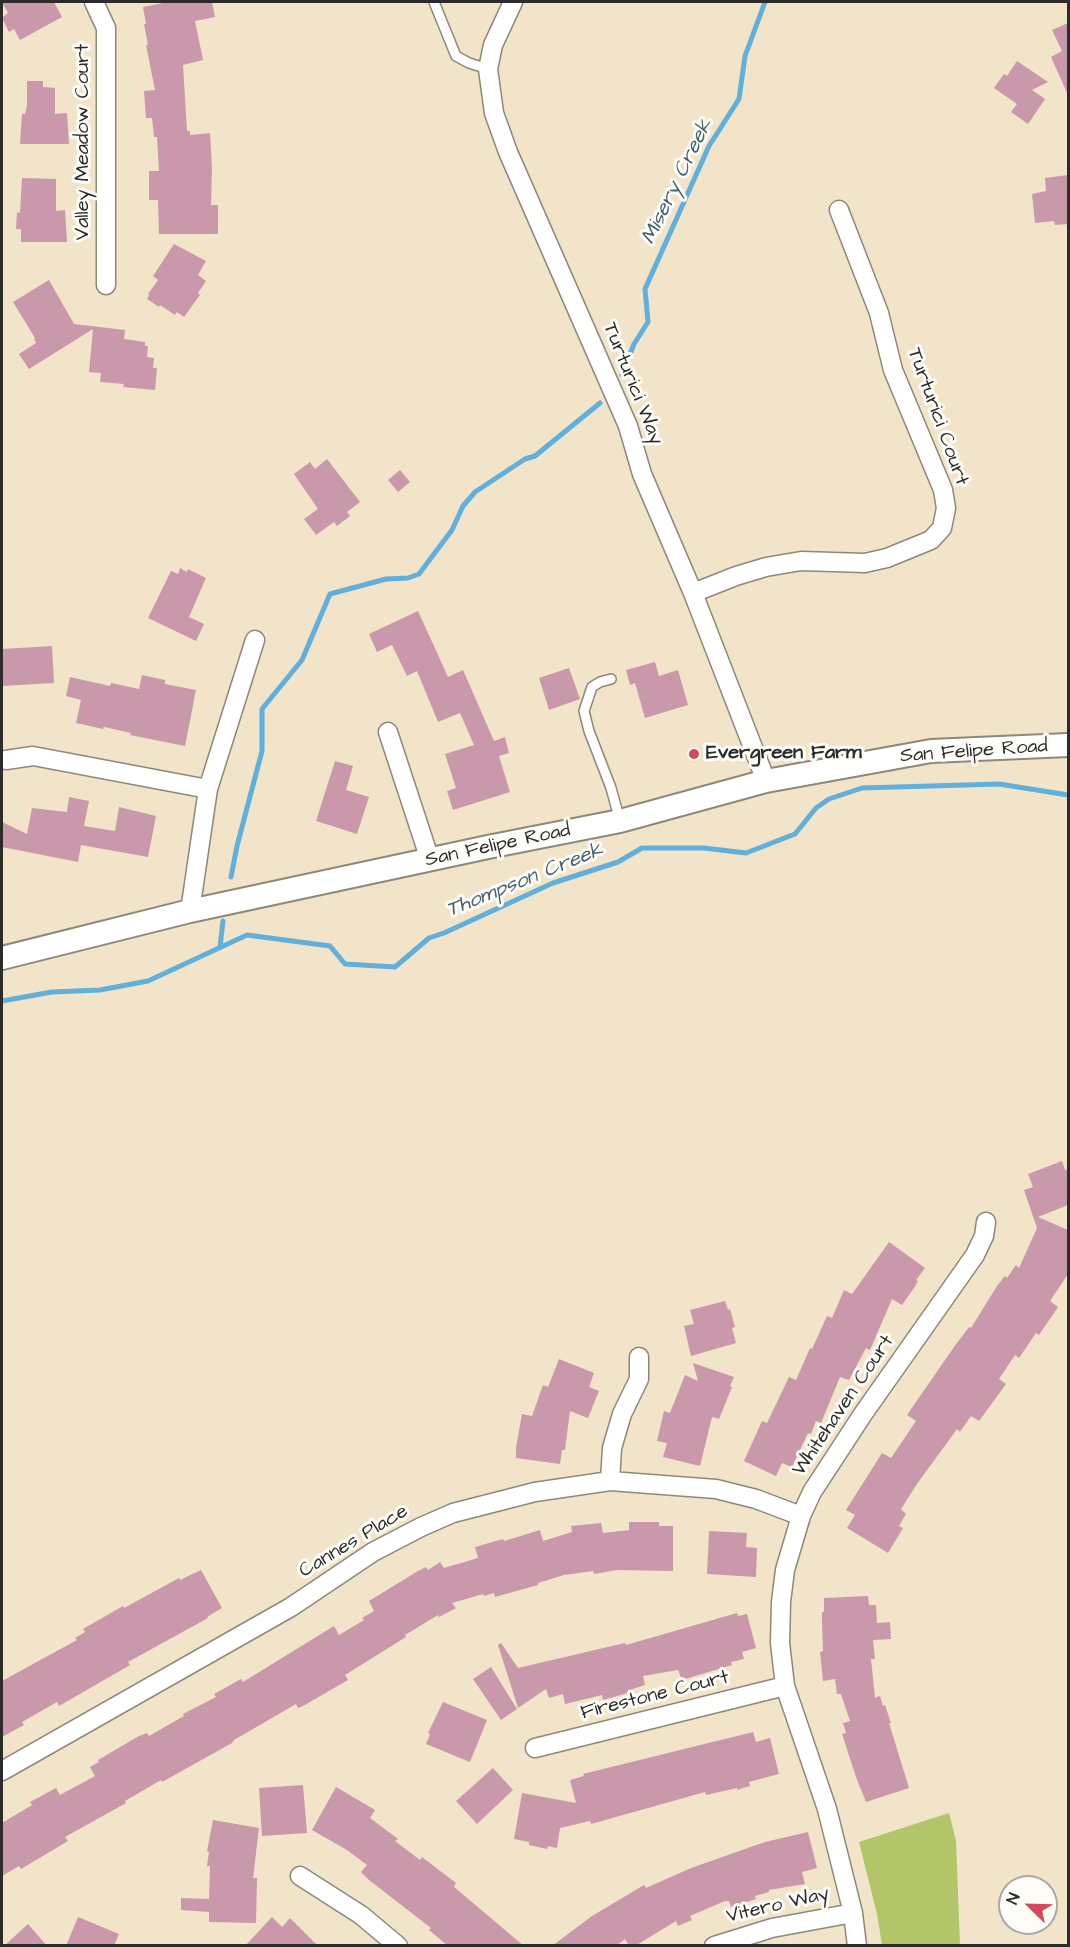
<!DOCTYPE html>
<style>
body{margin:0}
#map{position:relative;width:1070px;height:1947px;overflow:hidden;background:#f2e4c9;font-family:"Architects Daughter",sans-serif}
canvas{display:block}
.frame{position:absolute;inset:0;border:3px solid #2b2b2b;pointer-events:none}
.north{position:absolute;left:998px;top:1875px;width:60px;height:60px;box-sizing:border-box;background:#fdfcf7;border:2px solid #a9a8a5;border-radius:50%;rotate:293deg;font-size:16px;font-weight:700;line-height:24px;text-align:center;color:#2b2b2b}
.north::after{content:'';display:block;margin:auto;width:21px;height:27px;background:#d1495b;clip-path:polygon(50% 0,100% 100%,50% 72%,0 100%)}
</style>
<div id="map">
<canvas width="1070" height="1947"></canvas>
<div class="frame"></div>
<div class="north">N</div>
</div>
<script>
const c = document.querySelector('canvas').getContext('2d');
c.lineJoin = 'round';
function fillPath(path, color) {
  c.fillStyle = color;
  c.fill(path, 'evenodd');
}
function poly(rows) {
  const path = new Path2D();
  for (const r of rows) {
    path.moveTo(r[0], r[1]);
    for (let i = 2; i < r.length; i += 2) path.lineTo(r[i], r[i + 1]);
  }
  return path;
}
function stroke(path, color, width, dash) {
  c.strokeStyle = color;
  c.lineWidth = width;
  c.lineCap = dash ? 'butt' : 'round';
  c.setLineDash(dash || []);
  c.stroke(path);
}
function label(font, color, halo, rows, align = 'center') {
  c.font = font + ' "Architects Daughter",sans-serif';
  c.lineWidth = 6;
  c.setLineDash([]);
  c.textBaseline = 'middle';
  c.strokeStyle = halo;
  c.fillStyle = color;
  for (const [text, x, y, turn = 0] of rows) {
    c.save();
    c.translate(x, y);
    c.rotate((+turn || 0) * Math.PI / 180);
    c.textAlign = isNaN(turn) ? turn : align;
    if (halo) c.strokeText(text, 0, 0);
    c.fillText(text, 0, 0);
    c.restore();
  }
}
fillPath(poly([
 [949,1813,956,1841,960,1945,882,1945,877,1914,859,1842]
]), '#b2c569');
stroke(poly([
 [622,375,634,344,648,322,645,289,709,146,739,99,745,56,765,2],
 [231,877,237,846,262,751,262,709,302,660,330,594,386,579,408,578,419,574,452,530,463,506,475,492,525,459,535,456,600,403],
 [220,947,223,921],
 [2,1001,52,992,100,990,148,981,247,935,330,946,345,964,395,967,429,938,444,933,553,883,618,862,642,848,704,848,746,853,795,834,816,808,829,799,862,788,999,784,1068,795]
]), '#61afdb', 5);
fillPath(poly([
 [2,2,54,2,62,17,20,40,14,29,9,32,2,18,8,13],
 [168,2,212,2,215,17,195,21,203,60,183,65,187,131,190,131,190,135,210,133,212,168,211,205,218,205,218,234,159,234,158,200,149,200,149,171,159,171,157,137,154,137,152,118,146,118,144,91,155,90,146,45,148,45,144,24,146,24,143,7],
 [1068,23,1068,95,1051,57,1062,51,1052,30],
 [1017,61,1048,82,1032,90,1045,99,1028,124,1011,112,1017,104,994,88,1004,74,1007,76],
 [27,81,43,81,43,87,55,88,55,114,67,113,69,144,20,144,22,114,25,114,27,105],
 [1068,175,1068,224,1055,225,1054,221,1035,223,1032,194,1046,191,1045,178],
 [22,178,56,179,56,211,65,210,67,242,21,242,21,229,16,229,17,212,20,213],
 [174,244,206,261,198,275,206,281,198,293,200,295,184,317,177,312,175,315,160,305,159,307,147,299,149,295,148,294,158,280,153,276],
 [49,280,74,324,125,330,124,339,145,342,145,346,148,346,147,357,154,358,153,368,157,368,155,390,123,387,124,384,100,382,101,373,89,372,93,329,29,369,19,354,36,343,34,339,35,338,13,302],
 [327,459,360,502,347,512,350,516,337,526,334,522,316,535,304,519,318,509,294,474,310,462,315,469],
 [400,470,410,482,398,492,388,480],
 [180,568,187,572,188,569,206,578,189,617,204,624,196,641,148,618,171,571,178,574],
 [418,611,448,677,463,670,494,741,505,737,509,753,499,756,510,792,453,810,447,791,456,788,445,754,474,745,460,713,438,722,417,671,407,676,392,645,377,652,369,634],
 [52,646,54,683,2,686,2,649],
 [655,662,659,676,678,670,688,705,645,718,635,683,630,685,626,670],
 [569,668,580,699,549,710,539,678],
 [142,675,165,680,165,684,196,690,185,746,130,735,131,733,104,727,103,729,76,723,81,700,66,696,70,677,110,686,111,683,139,689],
 [335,761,353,766,346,790,369,797,357,834,316,821],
 [69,797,89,801,84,826,115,831,119,807,156,816,148,857,81,845,78,862,2,847,2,822,27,834,32,808,67,812],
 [1062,1161,1065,1170,1068,1169,1068,1205,1038,1217,1068,1230,1068,1274,1050,1301,1058,1307,1039,1335,1036,1333,1019,1358,1015,1355,999,1379,1006,1384,979,1421,971,1416,960,1432,957,1429,917,1484,901,1509,906,1514,899,1526,903,1528,888,1553,847,1528,855,1515,846,1510,882,1453,891,1458,916,1421,907,1415,954,1347,969,1327,971,1328,997,1286,1005,1276,1007,1278,1016,1265,1019,1268,1037,1228,1024,1190,1033,1187,1028,1174],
 [889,1242,925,1268,916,1280,918,1281,914,1288,902,1305,892,1299,870,1350,866,1348,849,1380,840,1377,821,1423,816,1421,811,1434,808,1433,792,1467,782,1463,776,1476,744,1461,762,1421,767,1423,789,1377,796,1380,810,1348,812,1349,827,1316,832,1318,844,1290,852,1294],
 [725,1301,728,1310,730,1309,735,1327,732,1328,736,1343,691,1356,684,1326,694,1324,690,1310],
 [559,1359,594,1373,589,1387,599,1391,588,1418,570,1411,565,1450,562,1450,560,1464,516,1458,516,1448,522,1414,532,1416,543,1385,548,1387],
 [693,1363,734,1377,730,1386,732,1387,719,1419,712,1417,700,1466,663,1457,667,1443,657,1441,664,1411,670,1413,685,1375,698,1381],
 [629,1522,659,1522,659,1526,673,1526,673,1571,617,1570,594,1574,593,1571,564,1575,538,1583,538,1585,495,1597,494,1593,484,1596,483,1594,452,1603,456,1608,439,1617,438,1615,405,1635,406,1637,345,1675,348,1680,303,1706,298,1708,296,1704,234,1740,232,1743,162,1782,161,1780,125,1801,126,1803,65,1837,68,1841,21,1869,19,1866,2,1876,2,1823,32,1805,30,1802,56,1788,60,1795,95,1776,90,1767,99,1762,98,1760,139,1736,147,1733,149,1736,184,1716,183,1714,216,1697,214,1694,241,1679,243,1682,334,1626,339,1635,364,1620,362,1618,374,1611,369,1601,418,1571,426,1567,428,1570,440,1562,444,1568,478,1558,475,1547,503,1539,504,1541,540,1530,543,1541,572,1532,571,1526,601,1523,603,1533,629,1530],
 [709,1531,747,1533,746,1547,757,1548,756,1577,707,1574],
 [201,1570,222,1608,207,1617,208,1618,128,1662,130,1665,59,1706,57,1702,22,1722,24,1725,2,1737,2,1681,77,1640,75,1638,85,1632,83,1629,123,1606,124,1608,179,1578,180,1580],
 [868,1596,869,1605,876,1605,877,1623,890,1622,891,1639,873,1640,875,1659,871,1659,875,1698,880,1696,883,1706,885,1705,891,1723,889,1723,909,1788,866,1802,856,1777,842,1734,846,1733,843,1723,850,1721,841,1694,837,1694,835,1679,823,1681,820,1652,823,1651,822,1623,822,1612,824,1612,824,1598],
 [737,1613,738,1616,747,1614,756,1648,742,1652,744,1659,731,1662,732,1665,682,1680,678,1670,643,1676,645,1685,630,1690,631,1692,603,1700,602,1695,565,1704,563,1694,549,1698,546,1689,518,1708,498,1645,501,1643,518,1668,625,1643,626,1645],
 [491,1667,517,1709,501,1720,473,1679],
 [443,1702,487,1720,470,1762,426,1744,430,1734,428,1733],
 [753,1732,756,1742,770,1738,779,1774,749,1782,750,1786,737,1790,737,1788,706,1795,705,1792,591,1824,590,1821,560,1828,557,1848,548,1846,547,1849,529,1845,529,1842,514,1839,522,1793,576,1803,570,1780,584,1776,583,1774],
 [493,1768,513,1790,477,1824,456,1801],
 [303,1785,307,1833,262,1836,259,1788],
 [336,1787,375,1810,370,1818,398,1839,395,1841,420,1860,422,1857,456,1883,454,1887,524,1946,448,1946,429,1930,431,1928,369,1880,361,1872,367,1865,347,1850,312,1830],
 [213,1820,259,1828,253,1878,257,1878,256,1923,209,1922,209,1912,181,1910,181,1898,209,1899,210,1866,207,1866,209,1852,207,1851],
 [808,1832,817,1868,802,1872,805,1884,769,1890,769,1892,755,1896,756,1899,731,1907,729,1901,725,1901,690,1916,692,1920,678,1926,676,1921,635,1946,629,1946,625,1939,616,1946,552,1946,592,1916,644,1885,646,1888,691,1868,765,1842],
 [78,1917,119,1934,114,1946,66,1946],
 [272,1917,282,1927,290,1918,318,1946,245,1946],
 [28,1924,47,1946,4,1946]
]), '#c998ab');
const service = poly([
 [434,2,456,56,469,63,488,69],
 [611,679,600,682,592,687,584,711,589,731,611,788,620,821]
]);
const minor = poly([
 [94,2,106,28,106,285],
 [513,2,493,45,488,69,494,113,508,152,628,426,642,474,693,593,766,781],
 [693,593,736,576,766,567,801,561,865,563,887,558,931,540,942,528,946,508,943,490,893,370,879,313,839,210],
 [388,732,430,860],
 [6,760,33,756,208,789],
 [190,911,208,789,255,640],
 [610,1481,612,1448,622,1414,639,1379,639,1357],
 [535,1748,785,1686],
 [2,1771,291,1607,373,1552,421,1527,453,1513,535,1492,610,1481,716,1489,756,1499,801,1516],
 [300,1876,361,1915,398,1946],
 [714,1946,772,1928,853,1913],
 [857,1946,853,1913,827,1809,785,1686,780,1643,781,1602,785,1570,801,1516,812,1492,863,1414,975,1255,984,1236,986,1222]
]);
const tertiary = poly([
 [2,958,190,911,488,847,620,821,766,781,931,751,1068,745]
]);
stroke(service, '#8e887a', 12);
stroke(minor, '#8e887a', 21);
stroke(tertiary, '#8e887a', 26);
stroke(service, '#fff', 9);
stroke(minor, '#fff', 18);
stroke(tertiary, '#fff', 22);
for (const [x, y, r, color] of [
 [694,754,6,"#d1495b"]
]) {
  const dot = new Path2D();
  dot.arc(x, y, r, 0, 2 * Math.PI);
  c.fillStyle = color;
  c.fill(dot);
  stroke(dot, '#fdfcf7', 2);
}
label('20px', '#2b2b2b', '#fdfcf7', [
 ["Valley Meadow Court",84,142,-90],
 ["Turturici Way",632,384,68],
 ["Turturici Court",937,417,70],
 ["San Felipe Road",974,752,-4],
 ["San Felipe Road",498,846,-12],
 ["Whitehaven Court",844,1406,-56],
 ["Cannes Place",354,1542,-31],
 ["Firestone Court",655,1696,-14],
 ["Vitero Way",778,1906,-13]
]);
label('bold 20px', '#2b2b2b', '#fdfcf7', [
 ["Evergreen Farm",706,754]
], 'left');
label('italic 21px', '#416071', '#fdfcf7', [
 ["Misery Creek",678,182,-64],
 ["Thompson Creek",525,881,-22]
]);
</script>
